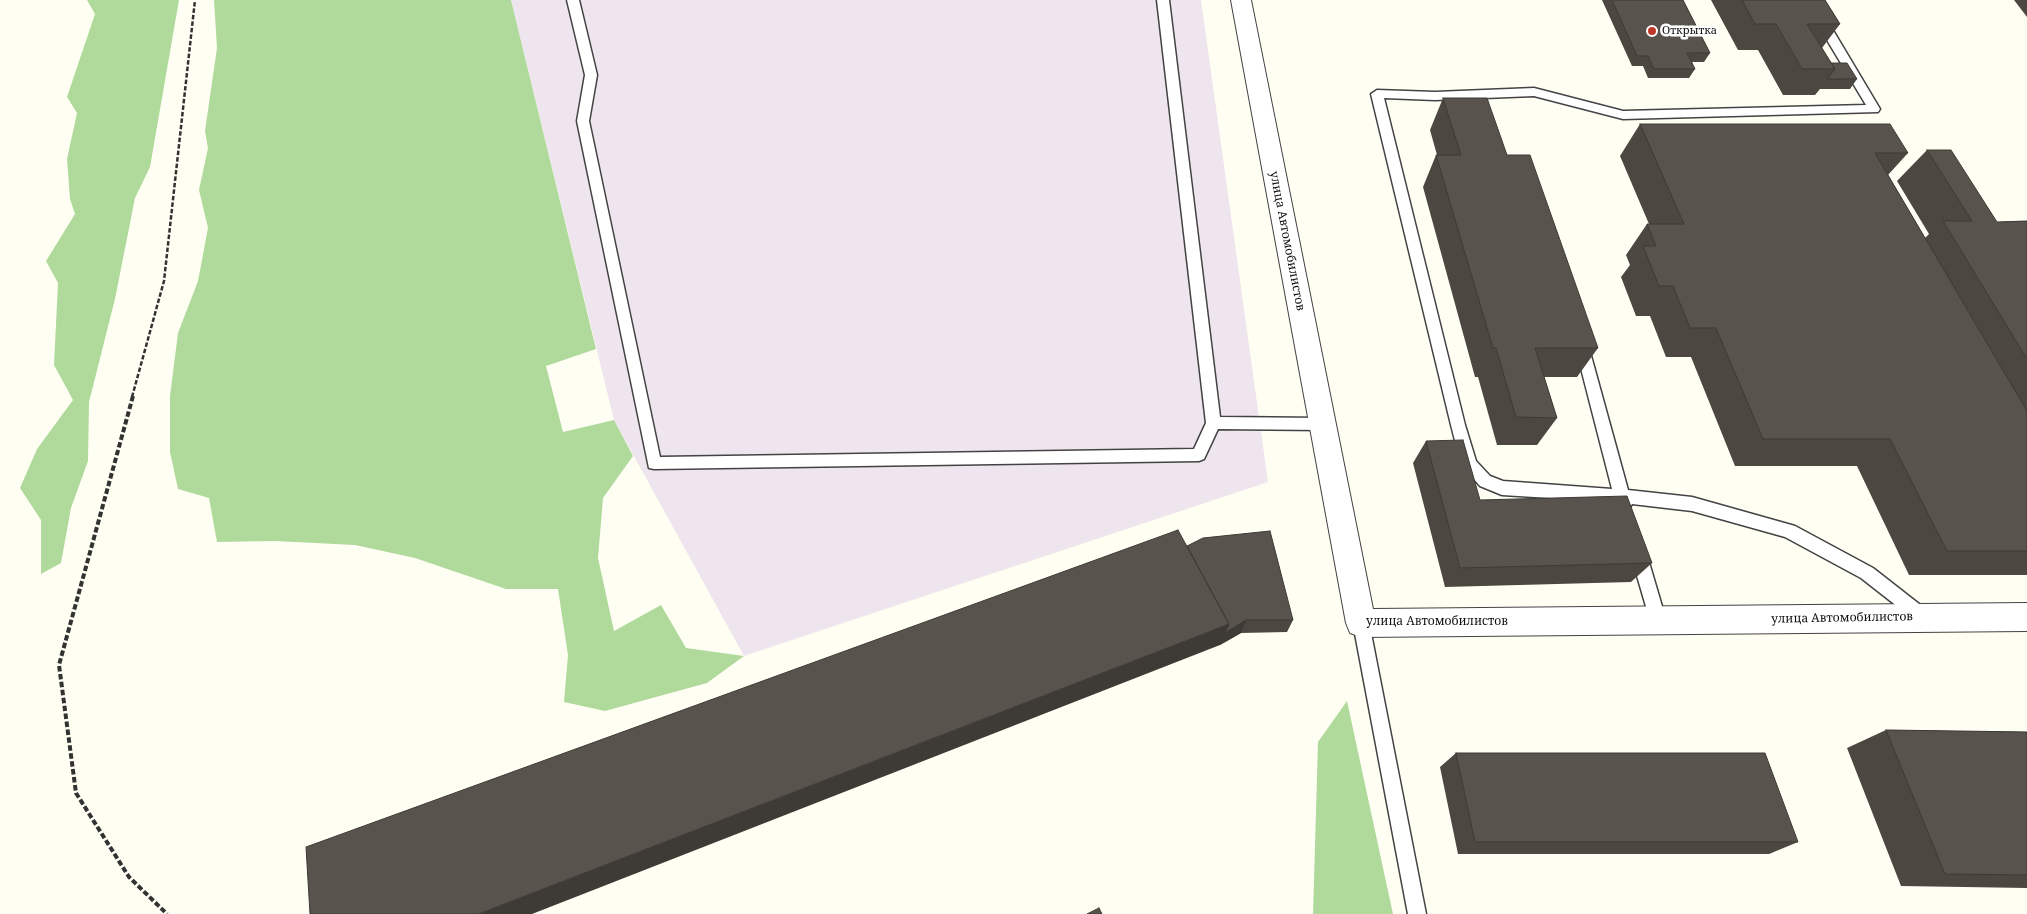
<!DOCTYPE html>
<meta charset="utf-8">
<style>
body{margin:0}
canvas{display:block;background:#fffef3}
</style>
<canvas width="2027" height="914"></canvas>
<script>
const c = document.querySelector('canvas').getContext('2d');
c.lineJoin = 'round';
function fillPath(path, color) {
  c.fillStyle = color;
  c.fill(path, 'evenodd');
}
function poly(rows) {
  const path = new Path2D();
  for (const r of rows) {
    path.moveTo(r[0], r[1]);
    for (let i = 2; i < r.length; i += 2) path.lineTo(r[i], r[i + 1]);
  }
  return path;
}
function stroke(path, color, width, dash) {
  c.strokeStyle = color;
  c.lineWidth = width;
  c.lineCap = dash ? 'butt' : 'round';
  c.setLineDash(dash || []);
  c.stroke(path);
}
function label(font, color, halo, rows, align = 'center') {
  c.font = font + ' "Noto Serif",serif';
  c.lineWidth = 5;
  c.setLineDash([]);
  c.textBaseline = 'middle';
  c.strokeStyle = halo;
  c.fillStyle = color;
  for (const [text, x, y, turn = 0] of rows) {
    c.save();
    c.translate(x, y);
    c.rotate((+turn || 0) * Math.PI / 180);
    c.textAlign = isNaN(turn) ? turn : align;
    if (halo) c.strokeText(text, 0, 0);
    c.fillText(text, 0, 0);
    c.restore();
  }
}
fillPath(poly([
 [511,0,1201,0,1268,482,744,656,614,420]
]), '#eee5ee');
fillPath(poly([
 [87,0,179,0,150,167,135,198,115,299,89,402,88,461,71,508,61,563,41,574,41,520,20,488,37,449,73,400,54,365,58,283,46,261,75,214,70,199,67,159,77,113,67,97,95,14],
 [214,0,511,0,596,349,546,366,563,432,614,420,633,456,603,498,598,558,614,631,661,605,686,648,744,656,707,683,605,711,564,702,568,655,558,589,506,589,415,558,355,545,275,541,217,542,209,498,178,489,170,452,170,396,178,333,198,281,208,228,199,190,208,148,205,131,217,48],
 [1347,701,1393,914,1313,914,1318,742]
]), '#b0da9c');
const service = poly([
 [567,0,579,0,597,75,589,121,660,457,1194,449,1206,423,1157,0,1169,0,1220,417,1323,418,1328,420,1330,424,1328,428,1323,430,1218,429,1204,459,1199,461,654,469,649,468,577,121,585,75,567,0],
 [1803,0,1815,0,1880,109,1878,112,1623,119,1534,96,1435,100,1384,98,1465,425,1476,461,1490,476,1503,481,1612,489,1575,345,1577,341,1582,339,1587,341,1628,490,1692,497,1795,526,1873,568,1928,611,1930,616,1928,621,1922,624,1916,621,1861,578,1785,537,1692,511,1632,504,1629,509,1624,511,1619,509,1616,502,1502,495,1480,486,1461,464,1451,425,1371,94,1377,90,1435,92,1534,88,1623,111,1866,105,1803,0],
 [1638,545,1644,547,1646,552,1666,620,1664,625,1658,628,1652,625,1650,620,1630,552,1632,547,1638,545],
 [1361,615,1367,618,1369,623,1426,914,1408,914,1353,623,1355,618,1361,615]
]);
const minor = poly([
 [1231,0,1251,0,1373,609,2027,603,2027,631,1361,637,1350,633,1346,623,1231,0]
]);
stroke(service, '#434343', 3);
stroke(minor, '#434343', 2);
stroke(poly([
 [132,397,164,281,195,0]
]), '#323232', 2.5, [4.5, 2]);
stroke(poly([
 [133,396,59,665,76,793,129,877,167,914]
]), '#323232', 4, [5.5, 2.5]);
fillPath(service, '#fff');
fillPath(minor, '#fff');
fillPath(poly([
 [1602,0,1683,0,1710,53,1704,62,1692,62,1695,69,1689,78,1648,78,1643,66,1632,66],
 [1711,0,1825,0,1840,24,1822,48,1831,63,1857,79,1850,89,1820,89,1815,95,1783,95,1758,50,1738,50],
 [2014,0,2027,0,2027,17],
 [1443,98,1507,155,1598,348,1577,377,1544,377,1557,418,1537,445,1497,445,1478,377,1475,377,1423,187,1436,155,1437,155,1430,130],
 [1640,124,1908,153,1888,175,1925,238,1929,234,1897,181,1927,150,1997,222,2027,221,2027,575,1909,575,1857,466,1735,466,1691,357,1666,357,1650,316,1636,316,1621,277,1630,265,1626,255,1647,224,1649,224,1620,156],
 [1426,441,1480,500,1652,563,1631,582,1445,587,1413,463],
 [1187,546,1293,620,1287,632,1241,633,1220,645],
 [1886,730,2027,732,2027,888,1901,886,1847,748],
 [1456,753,1798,842,1769,854,1458,854,1440,767]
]), '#4c4741');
fillPath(poly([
 [1246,620,1241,633,1220,645,532,914,478,914,1229,624]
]), '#3e3a35');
const building = poly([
 [1612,0,1683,0,1710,53,1687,53,1695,69,1654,69,1648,56,1637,56,1612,0],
 [1742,0,1825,0,1840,24,1807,24,1835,69,1802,69,1776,24,1755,24,1742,0],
 [1831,63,1847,63,1857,79,1827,79,1835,69,1831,63],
 [1443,98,1487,98,1507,155,1530,155,1598,348,1535,348,1557,418,1516,417,1496,348,1493,348,1436,155,1461,155,1443,98],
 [1640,124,1890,124,1908,153,1875,153,2027,411,2027,551,1947,551,1890,439,1763,439,1716,328,1690,328,1673,286,1659,286,1643,246,1656,246,1647,224,1684,224,1640,124],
 [1927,150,1951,150,1997,222,2027,221,2027,359,1943,221,1972,221,1927,150],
 [1463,440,1480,500,1627,496,1652,563,1460,568,1426,441,1463,440],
 [1178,530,1229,624,478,914,310,914,306,847,1178,530],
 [1270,531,1293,620,1246,620,1225,633,1229,624,1187,546,1203,538,1270,531],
 [1886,730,2027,732,2027,875,1945,874,1886,730],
 [1456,753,1765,753,1798,842,1475,842,1456,753],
 [1099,908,1102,914,1087,914,1099,908]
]);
fillPath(building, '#58534c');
stroke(building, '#3e3a35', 1);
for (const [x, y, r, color] of [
 [1652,31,5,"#be3629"]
]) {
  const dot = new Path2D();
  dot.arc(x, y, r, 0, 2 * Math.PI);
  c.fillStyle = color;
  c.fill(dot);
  stroke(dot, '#fff', 2);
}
label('11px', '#101010', '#fff', [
 ["Открытка",1662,31]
], 'left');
label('12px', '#101010', '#fff', [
 ["улица Автомобилистов",1287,241,79],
 ["улица Автомобилистов",1842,618,-1],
 ["улица Автомобилистов",1437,622]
]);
</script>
